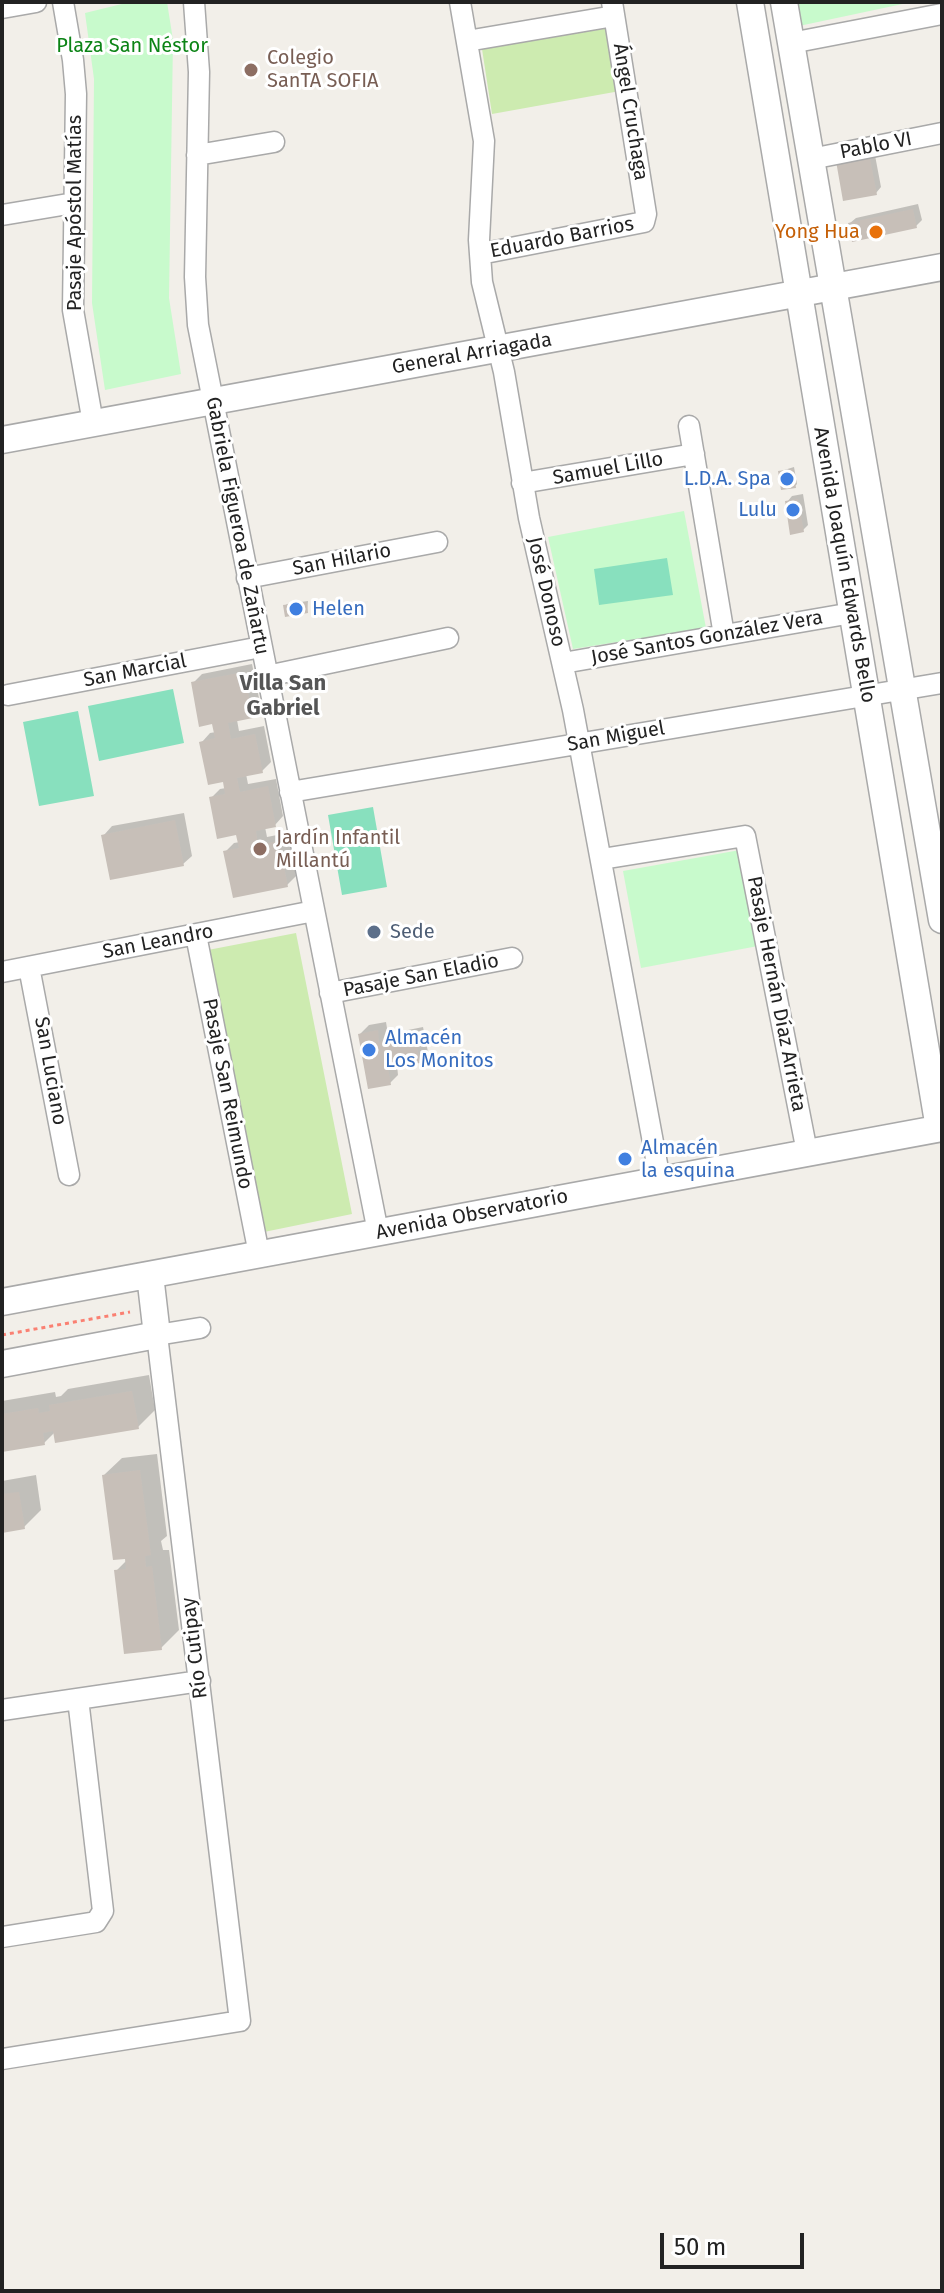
<!DOCTYPE html>
<meta charset="utf-8">
<style>
body{margin:0}
#map{position:relative;width:944px;height:2293px;overflow:hidden;background:#f2efe9;font-family:"Fira Sans",sans-serif}
canvas{display:block}
.frame{position:absolute;inset:0;border:4px solid #222;pointer-events:none}
.scale{position:absolute;left:660px;top:2233px;width:144px;height:36px;box-sizing:border-box;border:4px solid #222;border-top:0;padding-left:10px;font-size:24px;line-height:28px;white-space:nowrap;color:#222;-webkit-text-stroke:6px #fff;paint-order:stroke}
</style>
<div id="map">
<canvas width="944" height="2293"></canvas>
<div class="frame"></div>
<div class="scale">50 m</div>
</div>
<script>
const c = document.querySelector('canvas').getContext('2d');
c.lineJoin = 'round';
function fillPath(path, color) {
  c.fillStyle = color;
  c.fill(path, 'evenodd');
}
function poly(rows) {
  const path = new Path2D();
  for (const r of rows) {
    path.moveTo(r[0], r[1]);
    for (let i = 2; i < r.length; i += 2) path.lineTo(r[i], r[i + 1]);
  }
  return path;
}
function stroke(path, color, width, dash) {
  c.strokeStyle = color;
  c.lineWidth = width;
  c.lineCap = dash ? 'butt' : 'round';
  c.setLineDash(dash || []);
  c.stroke(path);
}
function label(font, color, halo, rows, align = 'center') {
  c.font = font + ' "Fira Sans",sans-serif';
  c.lineWidth = 6;
  c.setLineDash([]);
  c.textBaseline = 'middle';
  c.strokeStyle = halo;
  c.fillStyle = color;
  for (const [text, x, y, turn = 0] of rows) {
    c.save();
    c.translate(x, y);
    c.rotate((+turn || 0) * Math.PI / 180);
    c.textAlign = isNaN(turn) ? turn : align;
    if (halo) c.strokeText(text, 0, 0);
    c.fillText(text, 0, 0);
    c.restore();
  }
}
fillPath(poly([
 [609,28,620,91,492,114,482,49],
 [296,933,352,1214,264,1232,208,950]
]), '#cdebb0');
fillPath(poly([
 [130,2,167,2,173,40,169,298,181,374,105,390,92,303,94,79,85,13],
 [794,2,912,2,799,26],
 [684,511,706,628,573,649,548,537],
 [740,850,758,946,641,968,623,871]
]), '#c8facc');
fillPath(poly([
 [667,558,673,595,599,605,594,569],
 [173,689,184,743,99,761,88,706],
 [78,711,94,796,39,806,23,722],
 [373,807,387,887,342,895,328,815]
]), '#88e0be');
fillPath(poly([
 [874,150,881,187,876,193,845,199],
 [918,204,922,220,916,226,850,223,856,218],
 [794,467,797,484,795,486,781,471],
 [803,494,808,525,803,530,787,502,792,496],
 [308,601,307,611,285,606,287,604],
 [252,664,261,708,252,717,237,720,239,731,264,726,271,762,262,771,246,774,248,784,276,779,283,816,275,825,265,827,267,837,287,833,296,876,287,885,225,852,234,843,240,842,238,833,211,798,220,789,226,788,224,779,202,742,210,733,216,732,214,722,193,683,202,674],
 [184,813,192,856,183,864,104,835,112,826],
 [386,1022,388,1034,423,1027,428,1052,419,1061,397,1065,398,1075,390,1083,360,1034,369,1025],
 [149,1375,155,1410,138,1427,55,1432,44,1443,2,1450,2,1401,55,1392,56,1397,61,1396,68,1389],
 [157,1454,167,1536,161,1541,163,1550,169,1550,179,1630,161,1648,116,1571,127,1560,104,1475,122,1458],
 [36,1475,41,1510,24,1527,2,1531,2,1481]
]), '#0003');
fillPath(poly([
 [869,154,877,195,843,201,836,161],
 [913,209,917,228,852,242,848,223],
 [793,469,796,488,781,490,778,471],
 [798,499,804,532,790,535,785,501],
 [307,602,308,613,285,617,283,605],
 [244,672,253,718,228,723,231,739,255,734,263,773,237,778,240,792,268,786,276,827,256,831,258,845,279,841,288,887,233,898,223,851,239,848,236,835,217,839,209,797,225,794,223,782,208,785,199,742,215,738,212,724,199,727,191,682],
 [175,820,184,866,110,880,101,835],
 [378,1030,379,1042,415,1035,420,1063,388,1068,391,1085,368,1089,358,1034],
 [132,1391,139,1429,55,1443,53,1431,43,1433,45,1445,2,1452,2,1414,38,1408,39,1413,50,1411,49,1405],
 [140,1470,151,1555,145,1556,146,1567,152,1566,162,1650,124,1654,114,1570,126,1569,125,1559,113,1560,102,1475],
 [19,1492,25,1529,2,1533,2,1494]
]), '#c7bfb8');
const minor = poly([
 [63,2,73,60,76,94,73,310,93,423],
 [194,2,199,72,195,277,198,325,378,1232],
 [460,2,484,141,479,240,482,282,504,372,529,518,573,710,660,1180],
 [2,8,36,2],
 [467,41,614,16],
 [791,43,942,14],
 [197,155,274,142],
 [811,159,942,133],
 [2,215,74,203],
 [480,254,644,222,646,214,612,2],
 [689,426,724,635],
 [522,483,694,454],
 [247,578,437,542],
 [563,663,852,613],
 [267,676,448,638],
 [8,695,261,647],
 [290,792,942,683],
 [602,859,745,836,807,1152],
 [196,935,259,1254],
 [29,967,69,1175],
 [2,972,314,911],
 [330,993,512,958],
 [2,1710,200,1681],
 [2,1937,96,1922,103,1911,78,1699],
 [2,2059,240,2021,157,1335,200,1328]
]);
const tertiary = poly([
 [750,2,939,1128],
 [784,2,942,920],
 [2,440,942,267],
 [2,1302,942,1128],
 [2,1364,157,1335,150,1275]
]);
stroke(minor, '#a9a9a9', 23);
stroke(tertiary, '#a9a9a9', 29);
stroke(poly([
 [2,1335,130,1312]
]), '#fa8072', 3, [4, 4]);
stroke(minor, '#fff', 20);
stroke(tertiary, '#fff', 26);
for (const [x, y, r, color] of [
 [251,70,8,"#8d6e63"],
 [876,232,8,"#e8710a"],
 [787,479,8,"#3f7fe0"],
 [793,510,8,"#3f7fe0"],
 [296,609,8,"#3f7fe0"],
 [260,849,8,"#8d6e63"],
 [374,932,8,"#5c6f8a"],
 [369,1050,8,"#3f7fe0"],
 [625,1159,8,"#3f7fe0"]
]) {
  const dot = new Path2D();
  dot.arc(x, y, r, 0, 2 * Math.PI);
  c.fillStyle = color;
  c.fill(dot);
  stroke(dot, '#fff', 3);
}
label('20px', '#0c8416', '#fff', [
 ["Plaza San Néstor",132,46]
]);
label('20px', '#785e54', '#fff', [
 ["Colegio",267,58],
 ["SanTA SOFIA",267,81],
 ["Jardín Infantil",276,838],
 ["Millantú",276,861]
], 'left');
label('20px', '#222', '#fff', [
 ["Ángel Cruchaga",630,112,81],
 ["Pablo VI",876,146,-11],
 ["Pasaje Apóstol Matías",75,213,-90],
 ["Eduardo Barrios",562,238,-11],
 ["General Arriagada",472,354,-10],
 ["Samuel Lillo",608,469,-10],
 ["Gabriela Figueroa de Zañartu",237,526,79],
 ["San Hilario",342,560,-11],
 ["Avenida Joaquín Edwards Bello",844,565,80],
 ["José Donoso",546,592,77],
 ["José Santos González Vera",707,638,-10],
 ["San Marcial",135,671,-11],
 ["San Miguel",616,737,-10],
 ["San Leandro",158,942,-11],
 ["Pasaje San Eladio",421,976,-11],
 ["Pasaje Hernán Díaz Arrieta",776,994,79],
 ["San Luciano",50,1071,80],
 ["Pasaje San Reimundo",227,1094,79],
 ["Avenida Observatorio",472,1215,-11],
 ["Río Cutipay",195,1648,-97]
]);
label('20px', '#c56008', '#fff', [
 ["Yong Hua",860,232]
], 'right');
label('20px', '#366cbe', '#fff', [
 ["L.D.A. Spa",771,479,"right"],
 ["Lulu",777,510,"right"],
 ["Helen",312,609],
 ["Almacén",385,1038],
 ["Los Monitos",385,1061],
 ["Almacén",641,1148],
 ["la esquina",641,1171]
], 'left');
label('20px', '#4e5e75', '#fff', [
 ["Sede",390,932]
], 'left');
label('bold 22px', '#555', '#fff', [
 ["Villa San",283,684],
 ["Gabriel",283,709]
]);
</script>
